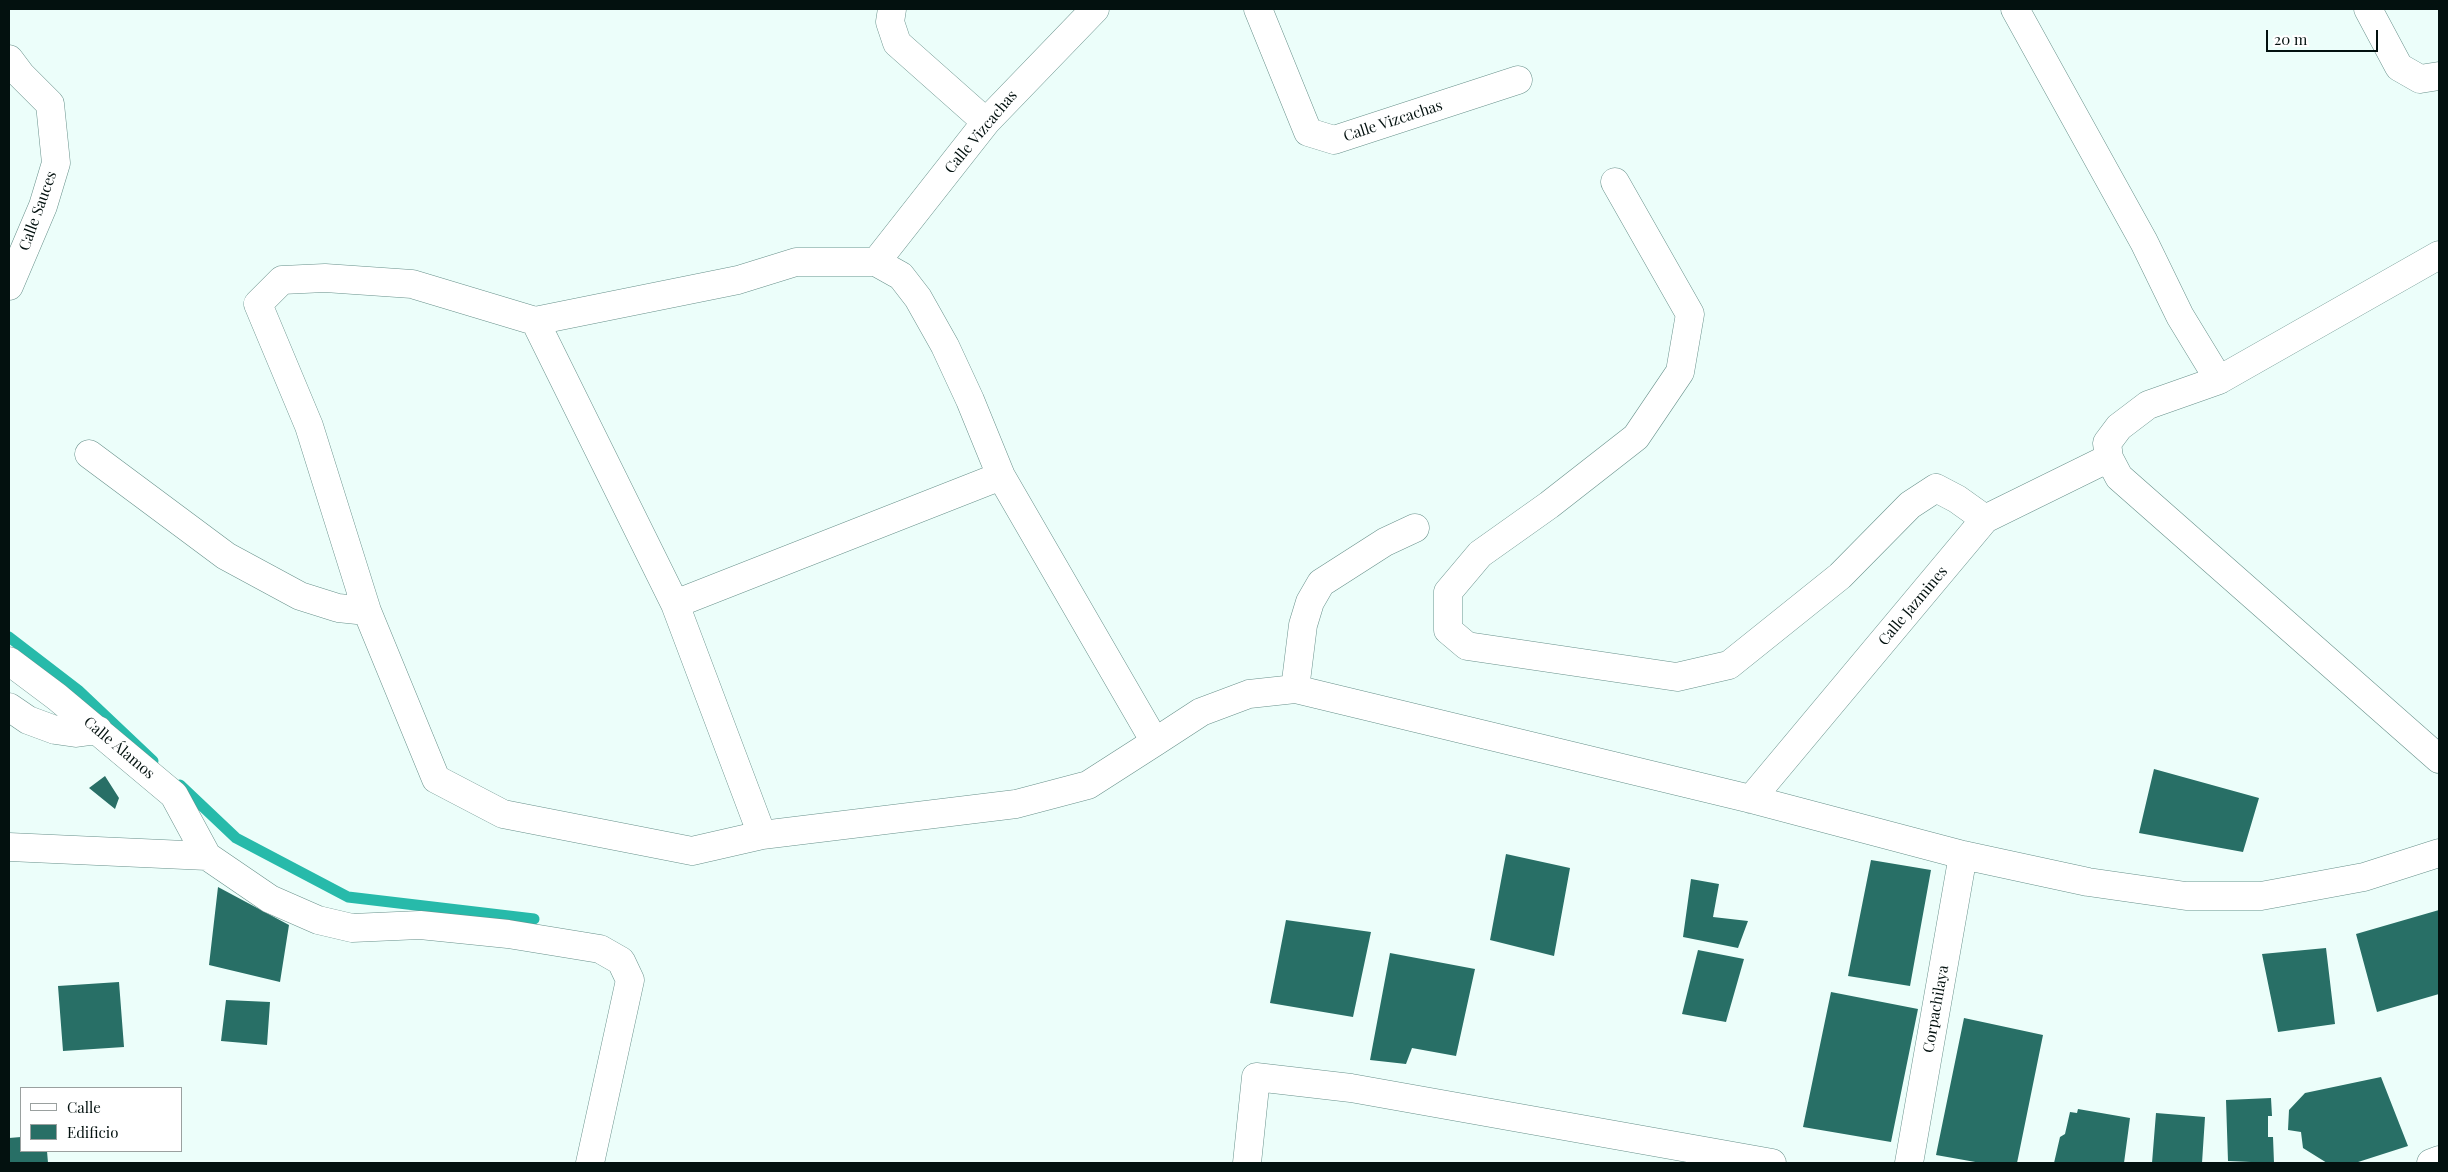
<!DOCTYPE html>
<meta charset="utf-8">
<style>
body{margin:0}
#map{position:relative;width:2448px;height:1172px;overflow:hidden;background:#ecfefa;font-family:"Playfair Display",serif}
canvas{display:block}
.frame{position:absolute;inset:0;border:10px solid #03110f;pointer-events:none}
.legend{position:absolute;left:20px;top:1087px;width:162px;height:65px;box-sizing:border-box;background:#fff;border:1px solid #9aa09f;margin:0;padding:6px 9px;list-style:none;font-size:15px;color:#03110f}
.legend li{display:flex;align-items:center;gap:10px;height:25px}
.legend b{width:25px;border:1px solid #9aa09f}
.scale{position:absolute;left:2266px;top:30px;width:112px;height:22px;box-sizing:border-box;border:2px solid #03110f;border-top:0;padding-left:6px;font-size:15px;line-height:18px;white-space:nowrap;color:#03110f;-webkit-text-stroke:4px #fff;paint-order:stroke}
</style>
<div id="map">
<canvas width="2448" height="1172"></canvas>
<div class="frame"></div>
<ul class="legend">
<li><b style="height:6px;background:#fff"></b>Calle</li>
<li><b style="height:14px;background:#286f66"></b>Edificio</li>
</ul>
<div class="scale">20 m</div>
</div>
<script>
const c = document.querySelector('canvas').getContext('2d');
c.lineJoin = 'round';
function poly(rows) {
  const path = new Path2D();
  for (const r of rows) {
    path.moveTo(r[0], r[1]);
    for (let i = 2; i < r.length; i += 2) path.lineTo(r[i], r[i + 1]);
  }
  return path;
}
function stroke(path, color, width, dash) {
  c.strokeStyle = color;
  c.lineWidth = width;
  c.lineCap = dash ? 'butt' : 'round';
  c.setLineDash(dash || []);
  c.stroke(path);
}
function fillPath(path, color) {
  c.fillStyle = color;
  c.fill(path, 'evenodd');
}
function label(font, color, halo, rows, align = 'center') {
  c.font = font + ' "Playfair Display",serif';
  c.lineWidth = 4.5;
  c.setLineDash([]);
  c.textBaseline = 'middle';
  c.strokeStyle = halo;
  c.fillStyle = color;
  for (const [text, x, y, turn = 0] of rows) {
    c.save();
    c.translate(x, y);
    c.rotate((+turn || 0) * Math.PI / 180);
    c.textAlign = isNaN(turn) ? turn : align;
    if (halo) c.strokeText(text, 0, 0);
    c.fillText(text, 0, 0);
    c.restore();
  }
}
stroke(poly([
 [9,637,78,690,153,761],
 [180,785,236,838,348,897,534,919]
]), '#27baaa', 11);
fillPath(poly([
 [2154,769,2259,798,2243,852,2139,833],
 [105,776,119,798,115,809,89,788],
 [1506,854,1570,868,1554,956,1490,940],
 [1871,860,1931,870,1910,986,1848,976],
 [1691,879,1719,884,1713,917,1748,921,1738,948,1683,937],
 [218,887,289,925,280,982,209,965],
 [2439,910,2439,994,2377,1012,2356,934],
 [1286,920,1371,932,1353,1017,1270,1003],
 [2326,948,2335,1024,2278,1032,2262,954],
 [1698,950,1744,959,1726,1022,1682,1014],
 [1390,953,1475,969,1456,1056,1412,1048,1406,1064,1370,1060],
 [119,982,124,1047,63,1051,58,986],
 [1831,992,1918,1009,1891,1142,1803,1127],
 [226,1000,270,1002,267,1045,221,1041],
 [1964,1018,2043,1035,2017,1163,1981,1163,1936,1155],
 [2381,1077,2408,1146,2355,1163,2327,1163,2303,1148,2301,1132,2288,1130,2289,1110,2305,1093],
 [2271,1098,2272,1116,2268,1116,2268,1137,2273,1137,2274,1163,2228,1161,2226,1100],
 [2078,1109,2130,1118,2124,1163,2054,1163,2060,1137,2065,1134,2070,1112,2077,1113],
 [2156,1113,2205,1117,2202,1163,2152,1163],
 [21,1137,21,1151,47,1151,48,1163,9,1163,9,1138]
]), '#286f66');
const minor = poly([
 [892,9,890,22,897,43,986,122],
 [1258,9,1308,132,1334,140,1518,80],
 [2015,9,2144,242,2180,316,2219,380],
 [2368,9,2399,67,2420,79,2439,76],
 [9,59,21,75,50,104,56,163,43,206,9,286],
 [1615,182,1690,314,1680,372,1636,437,1549,505,1480,554,1448,592,1448,630,1467,646,1677,677,1729,665,1840,576,1910,505,1936,488,1957,499,1985,519],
 [2439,255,2219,380,2148,405,2119,427,2107,443,2109,458,2119,477,2439,759],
 [876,262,986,122,1095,9],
 [535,321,675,604,762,835],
 [89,454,226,556,300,596,338,608,367,611],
 [675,604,1001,476],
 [9,661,57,697,174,795,207,856],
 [1295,689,1303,625,1310,602,1321,583,1385,542,1415,528],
 [9,707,28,720,55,730,76,733,98,730],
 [1155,742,1001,476,970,400,945,346,918,298,901,276,876,262,796,262,738,280,535,321,412,284,325,278,282,280,258,304,309,426,367,611,436,779,503,814,692,851,762,835,1016,804,1088,785,1155,742,1201,712,1249,694,1295,689,1751,799,1963,855,2088,882,2186,896,2261,896,2364,877,2439,853],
 [1751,799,1985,519,2109,458],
 [9,847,207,856,270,899,318,920,352,928,420,925,508,934,600,949,621,961,630,980,590,1163],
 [1247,1163,1256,1077,1351,1088,1772,1163],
 [1909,1163,1963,855],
 [2431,1163,2439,1160]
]);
stroke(minor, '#68918b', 29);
stroke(minor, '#fff', 28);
label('15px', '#03110f', '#fff', [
 ["Calle Vizcachas",1393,121,-18],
 ["Calle Vizcachas",981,132,-50],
 ["Calle Sauces",38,211,-70],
 ["Calle Jazmines",1913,606,-50],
 ["Calle Álamos",119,748,40],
 ["Corpachilaya",1936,1009,-80]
]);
</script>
